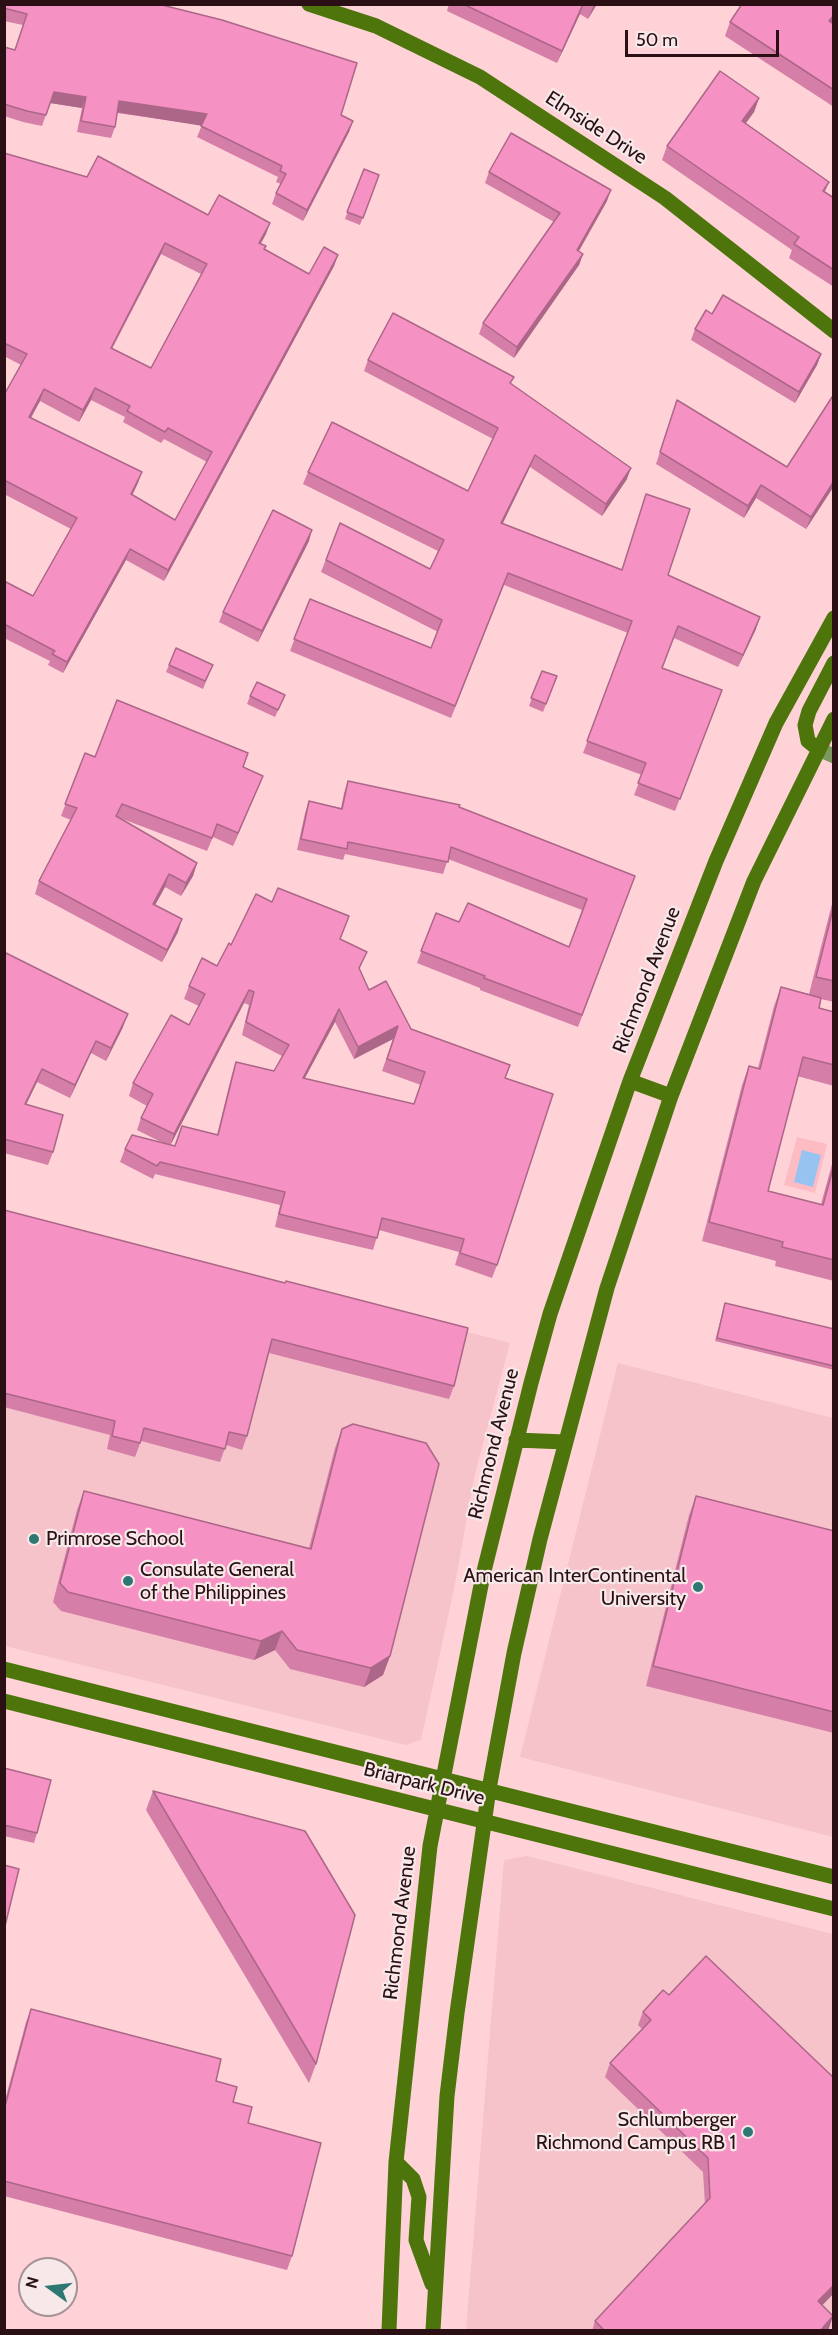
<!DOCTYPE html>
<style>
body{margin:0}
#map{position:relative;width:838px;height:2335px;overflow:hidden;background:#ffd2d7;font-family:Cabin,sans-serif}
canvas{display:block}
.frame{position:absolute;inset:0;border:6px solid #2a1015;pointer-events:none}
.north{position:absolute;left:18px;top:2257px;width:60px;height:60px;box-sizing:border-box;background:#f7e8e9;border:2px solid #a59294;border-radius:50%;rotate:285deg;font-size:16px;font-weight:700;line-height:24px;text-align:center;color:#2a1015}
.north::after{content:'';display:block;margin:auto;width:21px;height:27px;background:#2e7773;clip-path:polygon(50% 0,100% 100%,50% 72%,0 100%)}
.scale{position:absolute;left:625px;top:30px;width:154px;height:27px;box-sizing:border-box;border:3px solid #2a1015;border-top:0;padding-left:8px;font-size:18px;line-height:21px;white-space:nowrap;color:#2a1015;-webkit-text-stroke:4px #f7e8e9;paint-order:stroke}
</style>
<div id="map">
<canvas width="838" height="2335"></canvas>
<div class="frame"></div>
<div class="north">N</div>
<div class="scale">50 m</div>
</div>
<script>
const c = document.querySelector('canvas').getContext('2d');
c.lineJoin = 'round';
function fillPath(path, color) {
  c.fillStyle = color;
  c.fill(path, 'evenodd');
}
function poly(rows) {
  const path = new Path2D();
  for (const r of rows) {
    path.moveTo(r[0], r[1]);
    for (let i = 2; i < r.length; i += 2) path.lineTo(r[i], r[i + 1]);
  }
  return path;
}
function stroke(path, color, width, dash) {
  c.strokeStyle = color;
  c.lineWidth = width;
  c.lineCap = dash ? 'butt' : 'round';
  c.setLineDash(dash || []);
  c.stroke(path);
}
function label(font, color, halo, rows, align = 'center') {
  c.font = font + ' Cabin,sans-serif';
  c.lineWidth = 4.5;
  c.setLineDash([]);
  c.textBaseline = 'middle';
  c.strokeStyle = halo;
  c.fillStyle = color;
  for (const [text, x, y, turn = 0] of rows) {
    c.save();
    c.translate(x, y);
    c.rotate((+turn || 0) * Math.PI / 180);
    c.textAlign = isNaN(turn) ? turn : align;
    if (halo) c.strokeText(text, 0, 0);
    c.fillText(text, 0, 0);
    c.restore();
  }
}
fillPath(poly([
 [4,1212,510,1343,475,1474,454,1589,421,1740,406,1745,5,1646],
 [618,1363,833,1418,833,1837,520,1757],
 [527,1856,833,1934,833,2330,466,2330,504,1860]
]), '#f5c3c9');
fillPath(poly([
 [797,1137,827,1144,815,1193,784,1185]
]), '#fdbbc4');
fillPath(poly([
 [802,1150,821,1155,813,1187,794,1182]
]), '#97c3f1');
stroke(poly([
 [818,749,834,756]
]), '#7c985f', 15);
stroke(poly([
 [309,4,376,26,480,77,665,198,834,331],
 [818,749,808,741,805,725,809,711,834,663],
 [630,1081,671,1096],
 [516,1440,565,1442],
 [4,1669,834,1877],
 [4,1701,834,1909],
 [396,2162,413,2179,419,2197,416,2240,432,2284],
 [389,2330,396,2162,430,1846,483,1575,531,1383,550,1314,630,1081,716,861,776,723,834,618],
 [433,2330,447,2096,457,2013,489,1789,514,1653,540,1539,607,1288,671,1096,754,881,834,719]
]), '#4d750c', 15);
fillPath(poly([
 [4,4,341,115,353,121,349,132,303,221,272,204,276,193,281,184,276,182,278,177,197,137,202,125,117,113,115,127,111,138,77,132,82,108,50,103,42,126,23,122,4,116,4,47,15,50,23,25,4,21],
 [449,4,597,4,588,19,580,14,557,63,447,11],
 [834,4,834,21,832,23,834,24,834,107,725,36,730,22],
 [759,98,754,112,746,123,829,182,825,192,834,198,834,287,789,258,792,250,662,160,667,146],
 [4,153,208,215,266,234,260,244,265,249,309,274,338,255,334,266,164,581,126,560,63,673,48,665,50,661,4,638,4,581,33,596,71,529,4,494,4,395,21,365,4,356],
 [161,254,201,274,151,368,112,349],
 [91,400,125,417,123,422,161,443,164,439,207,462,175,520,132,495,142,472,31,418,40,401,79,422],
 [364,169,379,175,360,225,345,219],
 [489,172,607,201,579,251,583,254,579,265,514,358,479,334,483,323,554,222,485,183],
 [712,314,821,354,817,365,795,403,691,340,695,329],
 [368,360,511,384,627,479,602,516,530,467,503,523,621,569,668,575,756,629,738,667,674,638,662,668,722,690,675,811,634,795,642,775,583,753,628,633,504,585,451,718,290,651,310,599,431,648,438,632,321,572,340,523,430,569,438,551,303,484,308,472,468,491,493,439,364,371],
 [834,394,834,486,806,529,756,498,744,518,656,464,673,412,787,467],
 [309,541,258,642,219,622,223,612],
 [169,665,213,665,203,689,166,672],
 [542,671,557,676,543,712,529,706],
 [285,695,275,717,247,704,250,696],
 [85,753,95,757,243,767,263,776,233,846,213,837,207,851,117,817,197,863,193,876,181,896,165,887,155,905,178,932,162,962,35,894,39,881,71,820,61,816],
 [348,781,459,807,635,876,578,1027,480,990,480,988,417,963,436,913,459,922,569,947,582,910,448,859,443,874,345,854,343,860,297,850,305,813,309,801,341,808,344,793],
 [834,896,834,1002,821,999,819,1008,834,1012,834,1086,797,1076,768,1191,821,1204,834,1157,834,1281,775,1266,776,1261,702,1241,742,1085,749,1066,758,1068,774,1006,781,987,809,994],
 [340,939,367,952,359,970,369,990,411,1029,505,1078,497,1265,492,1278,455,1265,459,1252,379,1230,373,1250,275,1227,280,1205,155,1174,153,1179,120,1162,125,1149,163,1143,137,1130,141,1118,147,1106,129,1096,133,1083,189,1025,199,1006,184,999,189,986,217,966,231,945],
 [244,1003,249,1005,242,1035,282,1056,274,1071,236,1062,232,1074,217,1135,175,1146,170,1145],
 [335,1022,354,1059,393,1039,382,1071,421,1085,414,1104,304,1079],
 [4,952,123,1027,106,1061,91,1053,70,1098,37,1082,26,1105,53,1152,48,1165,4,1153],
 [4,1210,454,1386,449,1399,269,1353,247,1436,242,1450,226,1445,220,1462,141,1441,135,1457,107,1449,110,1435,4,1407],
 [724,1307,834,1329,834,1370,715,1341],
 [342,1429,390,1656,383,1675,364,1687,290,1669,275,1650,254,1660,61,1611,53,1602,77,1510,84,1491,309,1548,335,1448],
 [696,1496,834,1531,834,1733,646,1686,689,1515],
 [4,1768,37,1833,34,1843,4,1836],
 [153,1791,316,2064,309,2083,146,1810],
 [669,1995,834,2078,834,2293,822,2305,828,2330,828,2331,592,2331,595,2321,705,2204,703,2172,605,2077,610,2063,642,2029,638,2025,643,2012],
 [31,2009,216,2081,248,2123,292,2256,287,2270,4,2196,4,2104,26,2022]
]), '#d47ea8');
fillPath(poly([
 [584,4,580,14,557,63,562,51],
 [594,4,597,4,588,19,593,7],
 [834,15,834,21,824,35,829,21],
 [54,92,86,97,82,108,50,103],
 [759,98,754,112,737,135,742,121],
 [119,101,207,114,203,126,115,112],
 [353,121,349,132,303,221,307,210],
 [611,190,607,201,573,261,577,250],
 [270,223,266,234,255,254,259,243],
 [165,243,161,254,106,359,111,348],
 [583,254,579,265,514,358,517,347],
 [338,255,334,266,164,581,168,570],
 [821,354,817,365,795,403,799,392],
 [95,388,91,400,79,422,83,410],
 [44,389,40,401,25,428,29,417],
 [535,455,530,467,497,535,501,523],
 [631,468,627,479,602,516,606,504],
 [142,472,138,483,127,506,131,494],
 [834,481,834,486,806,529,811,517],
 [761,485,756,498,744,518,748,506],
 [312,530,309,541,258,642,262,631],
 [130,549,126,560,63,673,67,662],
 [760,617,756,629,738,667,743,655],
 [263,776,258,788,233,846,238,833],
 [197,863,193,876,181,896,186,883],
 [169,874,165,887,149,916,153,904],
 [182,919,178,932,162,962,167,950],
 [249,990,244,1003,170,1146,174,1134],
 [339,1009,335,1022,298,1091,303,1078],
 [128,1014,123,1027,106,1061,111,1048],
 [398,1026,393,1039,354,1059,358,1047],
 [96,1041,91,1053,70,1098,75,1085],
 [42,1069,37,1082,20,1117,25,1104],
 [282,1631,275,1650,254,1660,261,1641],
 [390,1656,383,1675,364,1687,371,1668],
 [834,2285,834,2293,813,2315,818,2301],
 [833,2316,828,2331,820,2331]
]), '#ac6688');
const building = poly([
 [4,4,158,4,222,20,357,63,341,115,353,121,307,210,276,193,286,174,280,171,282,166,201,126,207,114,119,101,115,127,81,121,86,97,54,92,46,115,27,111,4,104,4,47,15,50,27,14,4,8,4,4],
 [463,4,583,4,562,51,463,4],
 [742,4,834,4,834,15,829,21,834,24,834,90,730,22,742,4],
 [720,71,759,98,742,121,829,182,823,191,834,198,834,270,794,244,799,237,667,146,720,71],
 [511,133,611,190,577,250,583,254,517,347,483,323,560,213,489,172,511,133],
 [4,153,87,177,98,156,208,215,219,195,270,223,259,243,266,246,264,249,309,274,324,247,338,255,168,570,130,549,67,662,52,654,55,651,4,624,4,581,33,596,77,518,4,480,4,395,27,354,4,343,4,153],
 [165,243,207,264,151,368,111,348,165,243],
 [95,388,130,406,127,411,165,432,168,428,212,452,175,520,131,494,142,472,29,417,44,389,83,410,95,388],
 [364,169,379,175,363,218,347,212,364,169],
 [723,295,821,354,799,392,695,329,706,310,712,314,723,295],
 [393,313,514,377,510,383,631,468,606,504,535,455,501,523,622,570,646,494,690,509,668,575,760,617,743,655,678,626,662,668,722,690,680,799,638,783,646,763,587,741,632,621,508,573,455,706,294,639,310,599,431,648,442,620,326,560,340,523,430,569,444,540,308,472,332,422,468,491,498,428,368,360,393,313],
 [834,394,834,481,811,517,761,485,748,506,660,452,677,400,787,467,834,394],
 [273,510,312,530,262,631,223,612,273,510],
 [176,648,213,665,205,681,169,665,176,648],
 [542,671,557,676,546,704,531,698,542,671],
 [257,682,285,695,278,710,250,696,257,682],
 [117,700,248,753,243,767,263,776,238,833,217,824,212,838,122,804,116,816,197,863,186,883,169,874,153,904,182,919,167,950,39,881,77,808,65,804,85,753,95,757,117,700],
 [348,781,460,805,459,807,635,876,582,1015,484,978,485,976,421,951,436,913,459,922,468,903,569,947,587,899,451,847,448,862,348,842,347,849,301,839,309,801,342,809,348,781],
 [278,888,349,916,340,939,367,952,359,968,369,990,386,981,411,1029,510,1065,505,1078,553,1094,497,1265,460,1253,464,1239,382,1218,377,1238,279,1214,285,1192,160,1162,157,1166,125,1149,132,1135,175,1146,182,1126,218,1135,236,1062,274,1071,289,1045,246,1022,254,992,249,990,174,1134,141,1118,153,1094,133,1083,171,1015,189,1025,205,994,189,986,202,958,217,966,229,943,231,945,256,894,272,902,278,888],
 [339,1009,358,1047,398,1026,387,1059,425,1072,414,1104,303,1078,339,1009],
 [834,905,834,981,816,977,834,905],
 [4,952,128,1014,111,1048,96,1041,75,1085,42,1069,25,1104,63,1115,53,1152,4,1139,4,952],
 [781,987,821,998,819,1008,834,1012,834,1065,803,1057,768,1191,823,1205,834,1165,834,1260,782,1247,783,1242,709,1222,749,1066,760,1069,781,987],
 [4,1210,285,1283,286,1281,468,1328,454,1386,272,1339,247,1436,229,1432,225,1449,144,1428,140,1443,112,1436,115,1421,4,1393,4,1210],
 [725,1303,834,1329,834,1366,717,1338,725,1303],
 [353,1424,426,1443,439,1464,390,1656,371,1668,297,1650,282,1631,261,1641,68,1592,60,1583,84,1491,311,1549,342,1429,353,1424],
 [696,1496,834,1531,834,1712,653,1666,696,1496],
 [4,1768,51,1780,37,1833,4,1825,4,1768],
 [153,1791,305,1831,355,1915,316,2064,153,1791],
 [4,1865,19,1869,4,1930,4,1865],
 [706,1956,834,2078,834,2285,818,2301,833,2316,820,2331,605,2331,595,2321,710,2198,708,2158,610,2063,651,2020,643,2012,663,1990,669,1995,706,1956],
 [31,2009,221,2059,216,2081,237,2087,233,2102,252,2107,248,2123,321,2143,292,2256,4,2181,4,2110,31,2009]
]);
fillPath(building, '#f692c3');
stroke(building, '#ac6688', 1.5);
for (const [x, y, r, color] of [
 [34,1539,6,"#2e7773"],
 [128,1581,6,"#2e7773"],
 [698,1587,6,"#2e7773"],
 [748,2132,6,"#2e7773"]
]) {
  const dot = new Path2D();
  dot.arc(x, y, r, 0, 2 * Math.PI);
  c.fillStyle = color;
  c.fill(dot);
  stroke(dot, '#f7e8e9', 2);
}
label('20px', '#2a1015', '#f7e8e9', [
 ["Elmside Drive",596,128,33],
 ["Richmond Avenue",647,980,-69],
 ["Richmond Avenue",494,1444,-76],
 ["Briarpark Drive",424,1784,14],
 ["Richmond Avenue",400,1923,-83]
]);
label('20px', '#2a1015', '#f7e8e9', [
 ["Primrose School",46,1539],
 ["Consulate General",140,1570],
 ["of the Philippines",140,1593],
 ["American InterContinental",686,1576,"right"],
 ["University",686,1599,"right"],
 ["Schlumberger",736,2120,"right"],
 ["Richmond Campus RB 1",736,2143,"right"]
], 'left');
</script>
